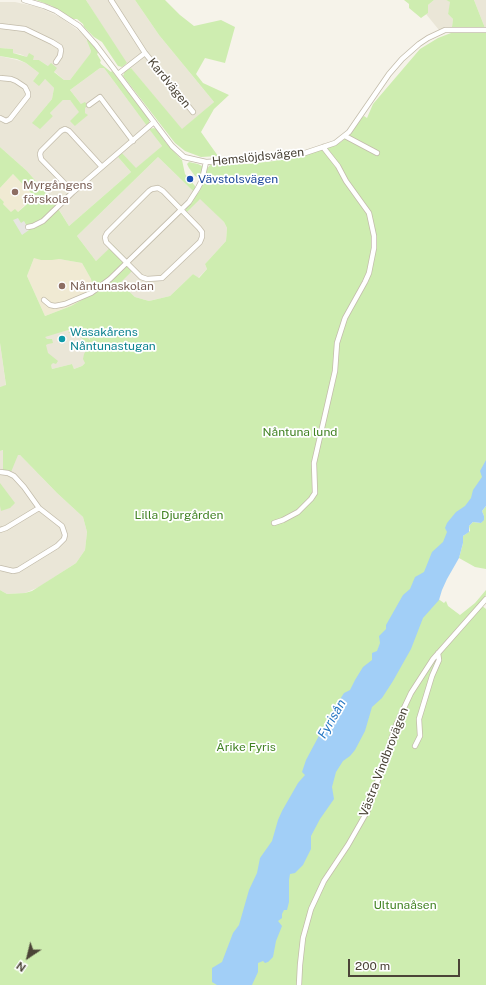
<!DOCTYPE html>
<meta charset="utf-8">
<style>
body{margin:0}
#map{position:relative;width:486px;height:985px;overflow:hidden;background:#f6f3ea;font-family:"Public Sans",sans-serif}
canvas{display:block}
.north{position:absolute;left:8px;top:937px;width:40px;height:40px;-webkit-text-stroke:3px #fff;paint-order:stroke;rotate:215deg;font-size:11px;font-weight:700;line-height:16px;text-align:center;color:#4b4437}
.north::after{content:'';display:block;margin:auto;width:14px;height:18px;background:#4b4437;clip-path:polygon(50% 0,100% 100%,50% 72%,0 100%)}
.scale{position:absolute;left:348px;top:959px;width:112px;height:18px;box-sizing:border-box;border:2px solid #4b4437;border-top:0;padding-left:5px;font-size:12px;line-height:14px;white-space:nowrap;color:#4b4437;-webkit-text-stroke:3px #fff;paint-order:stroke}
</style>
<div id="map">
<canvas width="486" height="985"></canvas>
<div class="north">N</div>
<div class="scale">200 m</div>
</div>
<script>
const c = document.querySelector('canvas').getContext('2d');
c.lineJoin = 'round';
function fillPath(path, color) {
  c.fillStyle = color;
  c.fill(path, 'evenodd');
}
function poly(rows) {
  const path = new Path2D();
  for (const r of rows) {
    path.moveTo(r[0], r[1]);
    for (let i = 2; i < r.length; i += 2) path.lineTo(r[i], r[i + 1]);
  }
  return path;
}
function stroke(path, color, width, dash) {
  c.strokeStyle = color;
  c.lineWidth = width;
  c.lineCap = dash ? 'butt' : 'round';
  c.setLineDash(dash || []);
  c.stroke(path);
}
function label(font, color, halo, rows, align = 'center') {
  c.font = font + ' "Public Sans",sans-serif';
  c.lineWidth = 3.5;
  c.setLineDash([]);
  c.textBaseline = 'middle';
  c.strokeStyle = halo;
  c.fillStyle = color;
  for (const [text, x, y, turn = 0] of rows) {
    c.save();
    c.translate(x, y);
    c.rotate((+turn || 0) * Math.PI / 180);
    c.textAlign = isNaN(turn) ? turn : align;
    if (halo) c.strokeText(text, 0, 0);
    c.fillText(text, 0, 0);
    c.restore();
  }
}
fillPath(poly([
 [86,0,135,0,159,35,214,102,182,130,124,60],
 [434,0,446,0,451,2,448,14,453,19,452,27,439,30,426,14,428,13,428,5],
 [474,0,486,0,486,28,485,28],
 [0,2,15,2,38,7,60,17,87,37,87,41,91,51,90,55,70,80,64,80,48,66,39,60,35,61,20,54,12,53,13,49,0,48],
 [0,56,17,60,26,63,39,73,33,81,45,79,54,88,52,99,33,122,53,116,50,113,63,100,70,100,80,112,75,126,87,115,85,113,85,108,87,106,81,104,70,90,100,68,104,68,162,146,136,169,122,153,118,157,131,172,69,226,55,203,27,171,0,147],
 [158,157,194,192,181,206,187,212,200,198,224,222,227,228,226,241,205,264,207,269,198,278,193,274,170,296,149,301,135,297,119,283,135,267,110,249,96,261,77,236],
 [75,328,79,328,84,331,90,338,91,343,86,362,82,366,74,369,72,364,52,369,42,337],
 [0,343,6,386,0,387],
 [3,450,20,455,57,493,83,517,87,532,85,550,76,563,39,587,25,593,7,594,0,590,0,451]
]), '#eae6d7');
fillPath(poly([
 [13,174,33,195,25,203,26,204,18,212,12,213,2,203,4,202,0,198,0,188],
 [34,258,54,258,82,263,91,279,94,293,71,306,45,316,27,276]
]), '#f0ead3');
fillPath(poly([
 [36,0,86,0,127,63,122,67,118,66,102,42,94,37,84,27,83,24,77,19,73,19,52,6],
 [135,0,165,0,180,15,194,26,221,20,235,27,225,63,205,58,196,74,203,83,229,95,214,109,201,132,218,156,201,157,185,151,175,143,123,76,125,71,131,68,182,129,214,102,159,35],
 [404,0,434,0,428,5,428,13,421,18,409,8,409,4],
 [446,0,474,0,485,28,452,27,453,19,448,14,450,2],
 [486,32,486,484,424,589,444,603,446,601,448,606,460,615,475,603,486,590,486,595,466,620,481,605,486,609,486,985,0,985,0,590,7,594,25,593,32,591,73,565,76,563,85,550,87,532,83,517,57,493,20,455,18,455,11,472,3,470,3,450,0,451,0,387,6,385,0,343,0,198,4,202,3,204,11,212,15,209,18,212,26,205,25,203,33,195,13,174,0,188,0,147,27,171,55,203,60,203,59,210,69,226,131,172,118,157,122,153,136,168,162,146,149,129,154,128,156,129,167,144,182,160,185,174,195,186,196,189,194,192,158,157,77,236,96,261,113,245,135,268,120,283,135,297,149,301,170,296,193,274,199,278,207,269,205,264,226,241,227,228,224,222,200,199,187,212,186,211,186,206,199,192,202,186,206,170,210,165,249,164,274,161,303,155,330,147,341,142,349,135,360,119,364,116,367,118,373,104,420,49,438,38,451,33],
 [34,258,41,260,52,260,59,259,82,263,91,279,94,293,71,306,45,316,27,276],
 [75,328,79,328,84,331,90,338,90,340,79,330,73,329,68,333,78,333,85,343,87,349,84,354,83,359,85,363,82,366,74,369,72,364,52,369,51,365,53,363,56,364,58,361,48,353,46,345,48,344,53,343,52,339,47,339,45,337],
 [87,37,95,47,98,53,97,54,101,61,100,62,101,64,111,72,112,71,149,119,149,124,147,126,104,68,100,68,70,90,81,104,85,102,88,106,85,108,85,113,88,115,75,126,70,121,79,112,70,100,63,100,50,113,53,116,40,129,32,123,52,99,54,88,45,79,39,86,33,81,39,73,26,63,17,59,0,56,0,48,13,49,13,53,27,57,29,53,34,56,33,60,39,60,48,66,51,63,57,68,54,72,64,80,70,80,90,54,91,51,87,41],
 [189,162,198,164,202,166,203,170,199,178,195,176,189,168,187,164],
 [0,483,15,503,10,508,1,511,0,506],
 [486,506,486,569,475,567,459,558,463,543,463,536,470,531,469,526,473,522,481,523,483,520,484,516,482,511]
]), '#ceedb0');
fillPath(poly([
 [18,218,21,223,24,221,29,230,22,235,13,220]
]), '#e7e5e2');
fillPath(poly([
 [486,460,486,506,482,511,484,516,484,520,481,523,473,522,469,526,469,532,463,536,463,543,459,558,447,579,442,590,439,600,423,618,411,649,393,681,382,698,372,707,365,731,355,750,350,756,343,761,336,772,332,787,334,799,320,819,311,836,311,849,303,865,295,873,290,874,289,880,289,902,287,910,284,910,282,914,282,918,278,921,282,926,276,941,273,957,268,962,265,963,263,961,258,963,258,972,252,985,217,985,212,982,212,968,222,962,233,933,239,925,249,890,257,873,260,858,272,841,278,820,282,811,298,783,305,775,302,772,306,760,322,730,326,732,331,726,327,721,332,714,340,710,337,704,344,693,350,690,355,680,363,667,372,660,372,653,377,651,380,643,379,636,386,629,386,625,403,595,410,589,415,577,424,572,432,552,443,542,447,532,445,528,447,523,456,512,465,506,471,498,473,490,482,477,480,471]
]), '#a2cff7');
const minor = poly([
 [24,0,44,6,56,11,79,26,96,45,172,146,184,157,206,162,267,158,305,153,335,143,349,132,389,74,402,59,419,44,428,38,445,30,486,30],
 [111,0,145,53,193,112],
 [0,26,25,29,52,42,60,47,61,50,60,56,56,62],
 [118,74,145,53],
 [0,78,11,79,16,81,25,87,28,93,28,96,10,119,6,121,0,118],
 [89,105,100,97,133,141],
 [345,136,377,153],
 [158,188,163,191,199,228,202,232,202,237,200,242,162,278,147,279,141,277,106,242,105,237,107,233,149,191,152,189,158,188],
 [73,192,41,159,40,154,41,151,61,131,65,129,69,131,102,167],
 [28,227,33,226,43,221,73,192,154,122],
 [44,300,50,305,55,306,65,304,91,293,110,279,189,202,198,188,202,180,206,162],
 [0,472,8,473,14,476,24,487,39,508,62,526,65,535,64,539,57,546,18,570,13,571,0,568],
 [274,523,283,520,298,512,311,499,315,493,314,463,335,371,337,343,345,318,365,282,369,273,374,248,374,236,369,213,346,181,338,166,323,147],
 [0,530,6,528,39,508],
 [415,746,420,736,419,719,432,676,439,660,438,653],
 [299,985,300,965,303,938,311,909,324,881,348,845,368,810,396,725,411,693,433,659,486,599]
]);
stroke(minor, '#c3bcab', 6);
stroke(minor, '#fff', 4.5);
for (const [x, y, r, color] of [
 [190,179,4,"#1a4fb4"],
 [15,192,4,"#8d6e63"],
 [62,286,4,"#8d6e63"],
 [62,339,4,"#0f9aa8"]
]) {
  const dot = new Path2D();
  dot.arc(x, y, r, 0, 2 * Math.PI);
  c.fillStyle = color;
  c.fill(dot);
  stroke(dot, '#fff', 1.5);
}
label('12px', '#4b4437', '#fff', [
 ["Kardvägen",169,83,51],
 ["Hemslöjdsvägen",258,157,-6],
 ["Västra Vindbrovägen",384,762,-69]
]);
label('12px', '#164399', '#fff', [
 ["Vävstolsvägen",198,179]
], 'left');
label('12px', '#785e54', '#fff', [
 ["Myrgångens",23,185],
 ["förskola",23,199],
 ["Nåntunaskolan",70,286]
], 'left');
label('12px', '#0d838f', '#fff', [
 ["Wasakårens",70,332],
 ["Nåntunastugan",70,346]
], 'left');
label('12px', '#428324', '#fff', [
 ["Nåntuna lund",300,432],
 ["Lilla Djurgården",179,515],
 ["Årike Fyris",246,747],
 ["Ultunaåsen",405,905]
]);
label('italic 13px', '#2576c2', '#fff', [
 ["Fyrisån",332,719,-60]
]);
</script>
